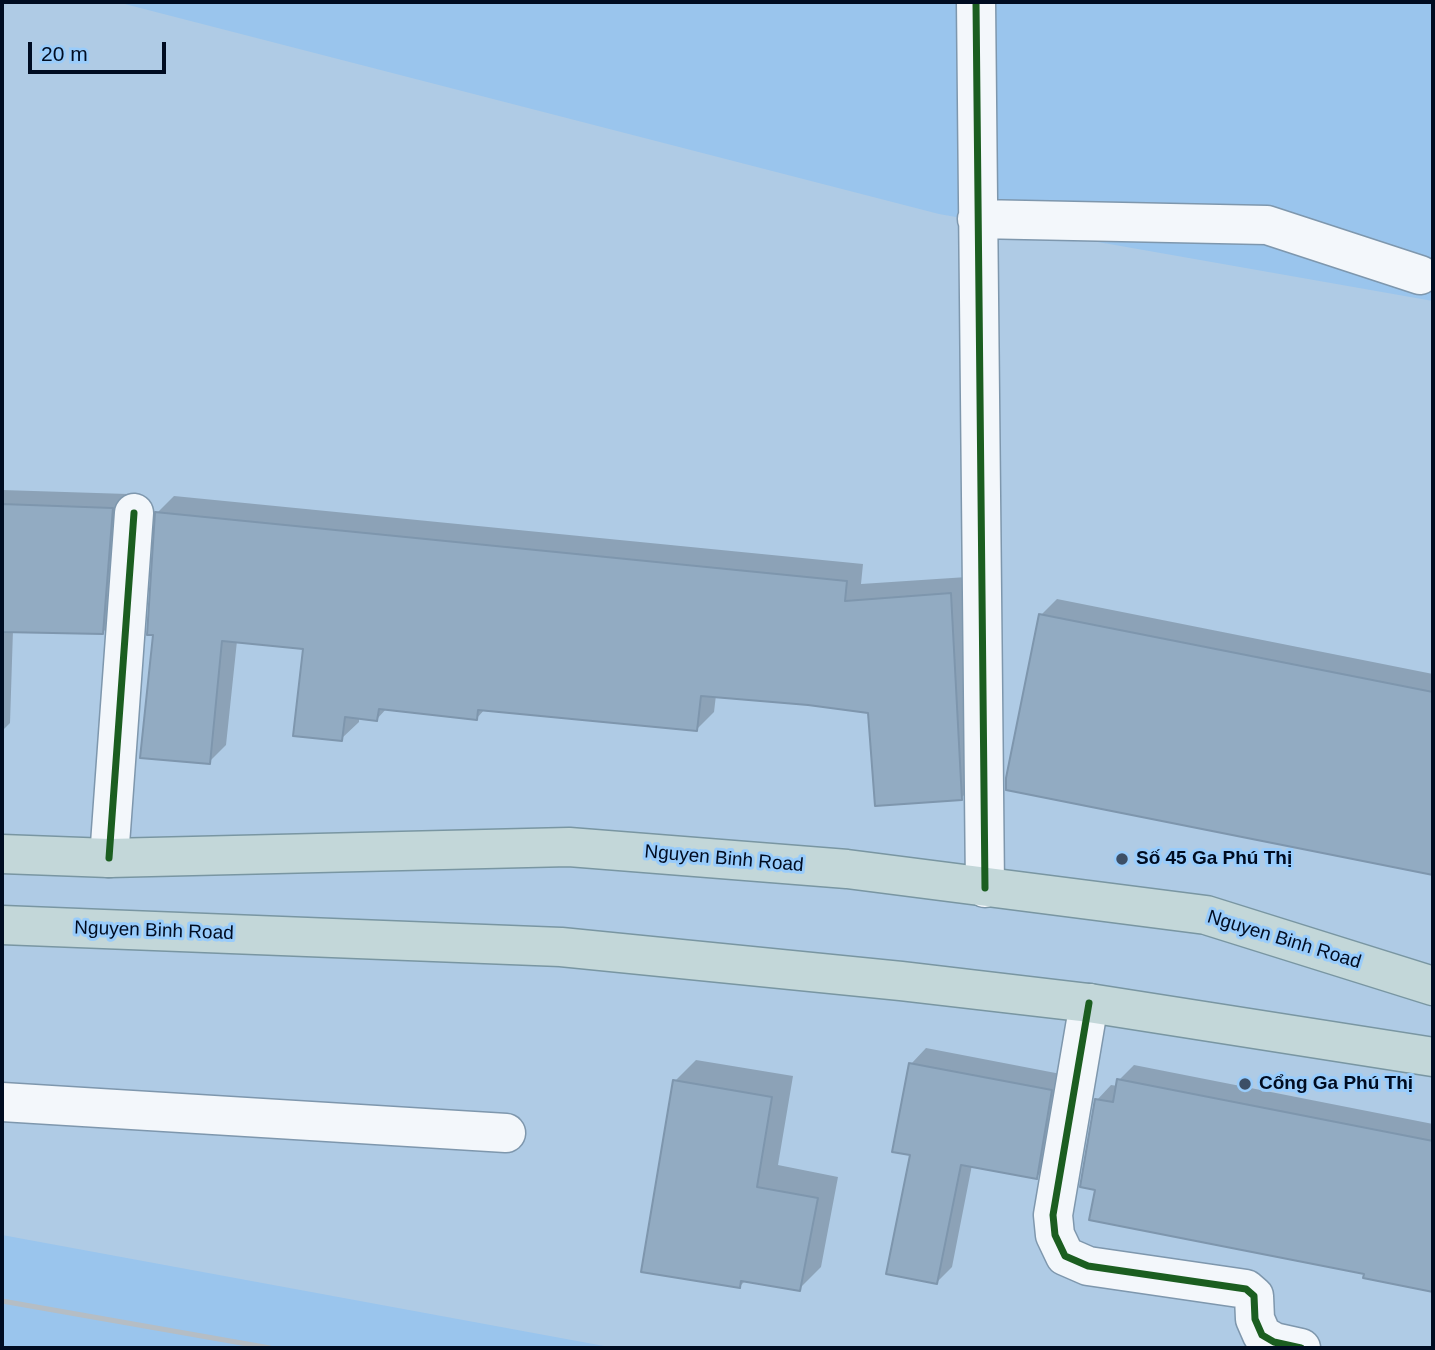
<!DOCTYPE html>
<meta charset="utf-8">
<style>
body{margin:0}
#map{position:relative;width:1435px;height:1350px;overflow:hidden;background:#afcbe5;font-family:Helvetica,sans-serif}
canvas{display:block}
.frame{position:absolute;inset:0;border:4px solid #000c21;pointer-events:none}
.scale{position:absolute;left:28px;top:42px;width:138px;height:32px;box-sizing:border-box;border:4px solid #000c21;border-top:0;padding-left:9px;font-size:21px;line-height:24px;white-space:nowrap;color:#000c21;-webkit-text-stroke:5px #99ccfb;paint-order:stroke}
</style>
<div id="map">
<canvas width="1435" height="1350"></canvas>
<div class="frame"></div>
<div class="scale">20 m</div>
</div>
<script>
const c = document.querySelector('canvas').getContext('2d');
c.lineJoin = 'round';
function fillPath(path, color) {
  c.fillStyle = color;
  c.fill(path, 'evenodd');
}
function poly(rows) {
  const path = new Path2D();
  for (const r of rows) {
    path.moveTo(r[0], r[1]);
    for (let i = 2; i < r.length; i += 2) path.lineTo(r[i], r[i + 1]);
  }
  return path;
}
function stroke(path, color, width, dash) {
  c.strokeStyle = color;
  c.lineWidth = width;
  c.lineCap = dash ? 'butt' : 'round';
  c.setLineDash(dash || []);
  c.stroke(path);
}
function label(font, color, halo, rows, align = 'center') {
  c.font = font + ' Helvetica,sans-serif';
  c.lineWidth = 6;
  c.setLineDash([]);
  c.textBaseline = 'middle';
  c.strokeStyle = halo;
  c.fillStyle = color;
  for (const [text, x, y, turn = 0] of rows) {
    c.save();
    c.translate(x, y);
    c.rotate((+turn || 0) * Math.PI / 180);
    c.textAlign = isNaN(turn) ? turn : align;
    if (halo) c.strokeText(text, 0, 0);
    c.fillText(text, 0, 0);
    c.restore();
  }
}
fillPath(poly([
 [117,2,1433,2,1433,301,939,214],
 [2,1235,615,1348,2,1348]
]), '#9ac5ed');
fillPath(poly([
 [2,490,128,494,118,617,103,632,13,630,10,723,2,731],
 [174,496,863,564,861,584,967,577,979,781,961,798,870,711,716,695,714,712,696,730,485,709,477,718,387,708,377,719,359,717,359,722,341,739,305,647,237,641,226,745,209,762,155,633,157,513],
 [1057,599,1433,674,1433,873,1008,789,1041,615],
 [926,1048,1066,1075,1052,1162,1036,1177,972,1165,952,1267,937,1282,912,1153,911,1064],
 [696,1060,793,1076,778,1165,838,1177,821,1267,799,1289,746,1280,740,1286,675,1081],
 [1134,1065,1433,1124,1433,1290,1365,1277,1366,1272,1097,1188,1097,1100,1111,1085,1118,1086,1119,1080]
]), '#0003');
const building = poly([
 [2,504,113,508,103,634,2,632,2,504],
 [155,512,847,581,845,601,951,593,962,800,875,806,868,713,808,705,701,696,697,731,478,710,477,720,379,709,377,721,345,717,342,741,293,736,303,649,222,641,210,764,140,758,153,635,147,635,155,512],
 [1039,614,1433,692,1433,875,1006,790,1006,778,1039,614],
 [909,1063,1052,1090,1037,1179,961,1165,937,1284,886,1274,910,1155,892,1152,909,1063],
 [1117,1079,1433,1141,1433,1292,1363,1278,1364,1274,1089,1220,1095,1190,1080,1187,1095,1099,1113,1102,1117,1079],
 [673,1080,772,1097,757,1187,818,1198,800,1291,741,1281,740,1288,641,1272,673,1080]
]);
fillPath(building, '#92abc2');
stroke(building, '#7e96ad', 2);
const minor = poly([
 [976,2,985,888],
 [977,219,1267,225,1420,275],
 [109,858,134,513],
 [1089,1003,1053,1215,1055,1235,1065,1256,1088,1266,1246,1289,1254,1296,1255,1319,1262,1335,1274,1342,1301,1348],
 [2,1102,506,1133]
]);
const highway = poly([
 [2,854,109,858,569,847,847,869,1206,915,1433,986],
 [2,925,561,947,901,981,1089,1003,1433,1057]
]);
stroke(minor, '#7e97ad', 41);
stroke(highway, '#7996a2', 41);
stroke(minor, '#f3f7fb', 38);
stroke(highway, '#c3d7d9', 38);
stroke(poly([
 [2,1301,270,1348]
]), '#b5bdc4', 5);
stroke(poly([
 [976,2,985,888],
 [109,858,134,513],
 [1089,1003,1053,1215,1055,1235,1065,1256,1088,1266,1246,1289,1254,1296,1255,1319,1262,1335,1274,1342,1301,1348]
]), '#1b5e20', 7);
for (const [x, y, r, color] of [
 [1122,859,7,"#3d4f66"],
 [1245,1084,7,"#3d4f66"]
]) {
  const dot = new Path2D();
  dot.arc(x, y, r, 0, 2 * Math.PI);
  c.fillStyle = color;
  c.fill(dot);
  stroke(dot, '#99ccfb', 2.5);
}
label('19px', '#000c21', '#99ccfb', [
 ["Nguyen Binh Road",724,859,5],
 ["Nguyen Binh Road",154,931,2],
 ["Nguyen Binh Road",1284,940,17]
]);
label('bold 19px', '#000c21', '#99ccfb', [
 ["Số 45 Ga Phú Thị",1136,859],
 ["Cổng Ga Phú Thị",1259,1084]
], 'left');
</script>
